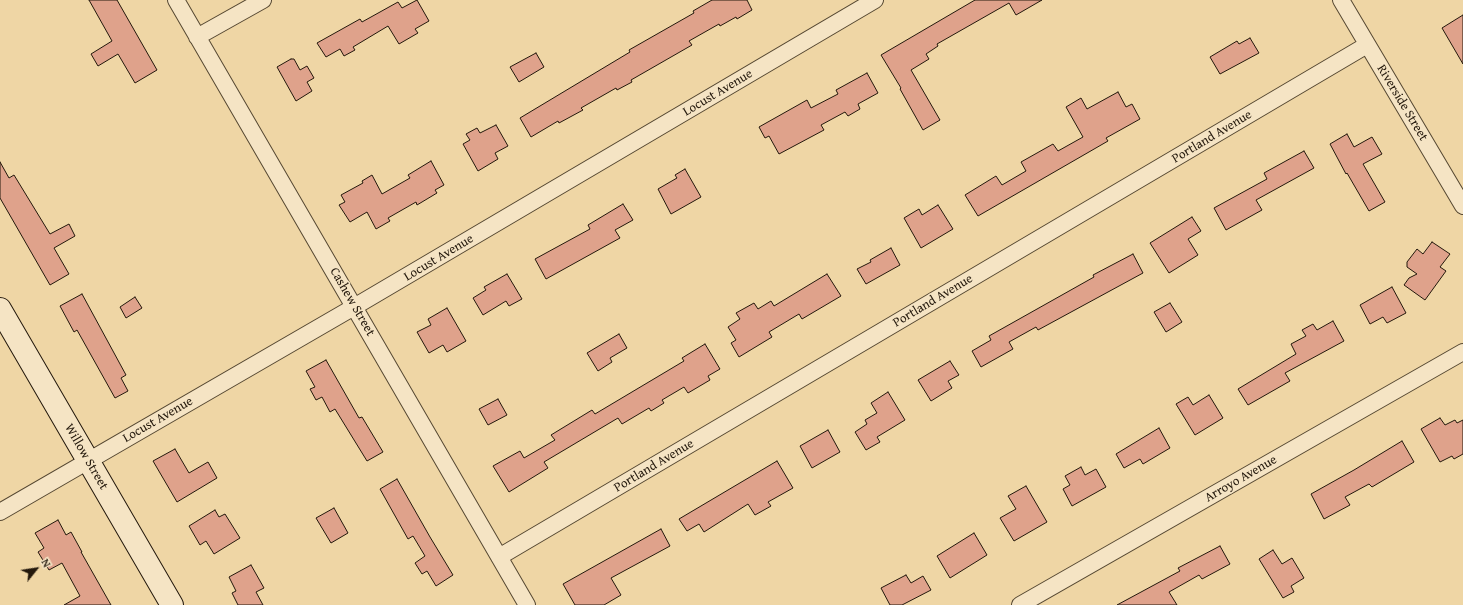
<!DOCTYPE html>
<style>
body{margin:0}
#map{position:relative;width:1463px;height:605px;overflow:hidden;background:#efd6a5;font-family:"Gentium Book Plus",serif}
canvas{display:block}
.north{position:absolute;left:16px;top:549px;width:40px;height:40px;-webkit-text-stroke:3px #f5e4c4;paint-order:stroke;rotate:60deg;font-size:11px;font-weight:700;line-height:16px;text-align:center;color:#23180c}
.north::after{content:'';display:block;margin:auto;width:14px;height:18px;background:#23180c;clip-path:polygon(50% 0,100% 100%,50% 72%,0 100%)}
</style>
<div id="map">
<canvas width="1463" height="605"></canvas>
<div class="north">N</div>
</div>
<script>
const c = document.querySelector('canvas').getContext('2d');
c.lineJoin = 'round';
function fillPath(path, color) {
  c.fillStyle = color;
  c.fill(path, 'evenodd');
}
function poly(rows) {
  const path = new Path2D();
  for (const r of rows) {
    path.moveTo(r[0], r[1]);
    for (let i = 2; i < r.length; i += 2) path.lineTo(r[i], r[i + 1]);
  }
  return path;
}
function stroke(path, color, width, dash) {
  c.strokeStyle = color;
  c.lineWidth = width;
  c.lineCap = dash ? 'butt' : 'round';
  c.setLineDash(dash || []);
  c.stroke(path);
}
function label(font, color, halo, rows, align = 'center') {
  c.font = font + ' "Gentium Book Plus",serif';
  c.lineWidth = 3;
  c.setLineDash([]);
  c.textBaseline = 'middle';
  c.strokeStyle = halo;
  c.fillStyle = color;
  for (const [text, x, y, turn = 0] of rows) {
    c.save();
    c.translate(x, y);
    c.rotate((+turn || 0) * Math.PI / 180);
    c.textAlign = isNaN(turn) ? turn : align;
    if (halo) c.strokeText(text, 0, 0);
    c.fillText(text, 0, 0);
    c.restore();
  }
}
const building = poly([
 [89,0,117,0,157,70,135,83,118,54,98,66,91,54,112,41,89,0],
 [417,0,429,21,415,29,418,33,399,44,388,26,353,47,355,50,344,56,340,49,326,57,317,43,360,19,362,22,398,2,402,8,417,0],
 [712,0,747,0,752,10,737,19,736,17,720,26,719,24,689,41,692,45,631,80,632,82,617,90,616,88,581,108,583,110,559,123,558,121,531,137,520,118,630,52,629,50,694,13,693,11,712,0],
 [975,0,1042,0,1016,15,1009,3,937,44,938,46,926,54,929,59,911,70,940,120,923,130,900,89,901,88,881,55,975,0],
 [1463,15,1463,64,1442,28,1463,15],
 [1250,38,1259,53,1220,74,1210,57,1237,41,1239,44,1250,38],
 [536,53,544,67,519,82,510,67,536,53],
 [291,59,294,59,300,70,307,66,314,78,307,82,312,91,296,101,277,67,291,59],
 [867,73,878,93,858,104,860,109,848,116,845,112,821,125,824,130,779,154,769,136,765,138,759,127,807,100,811,108,838,94,836,90,867,73],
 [1118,92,1126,107,1132,104,1140,119,1106,138,1108,141,978,216,965,195,996,176,1002,185,1026,171,1021,162,1053,144,1058,151,1083,137,1066,107,1081,98,1087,109,1118,92],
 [496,125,508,146,495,153,498,159,478,171,463,144,470,140,466,134,477,128,480,133,496,125],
 [1347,134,1354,147,1372,137,1382,154,1363,164,1385,202,1369,211,1347,173,1346,174,1330,144,1347,134],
 [1304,151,1314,168,1256,200,1262,210,1226,230,1214,208,1267,179,1264,173,1304,151],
 [431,161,444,185,435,190,437,193,417,205,416,202,388,218,390,221,376,229,367,212,350,222,339,205,345,202,341,195,363,183,362,181,372,175,382,194,410,178,408,175,431,161],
 [0,162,9,178,14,175,50,234,69,224,75,236,54,248,69,274,50,285,0,198,0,162],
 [685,169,701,197,671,214,658,189,677,178,675,175,685,169],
 [623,204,633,220,615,230,620,238,546,279,535,259,590,229,588,225,623,204],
 [938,205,953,229,921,248,904,218,919,209,922,215,938,205],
 [1192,217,1201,231,1188,239,1198,255,1169,273,1150,243,1192,217],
 [1432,242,1450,254,1440,267,1446,271,1425,300,1404,285,1409,278,1417,274,1407,267,1407,262,1417,249,1423,254,1432,242],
 [891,248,900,265,866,284,857,269,871,262,870,260,891,248],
 [1133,254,1143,273,1038,330,1036,327,1009,342,1013,349,981,367,972,351,991,340,989,336,1094,277,1093,275,1133,254],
 [507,274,522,299,509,306,506,301,483,315,473,298,486,290,484,287,507,274],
 [827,274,841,296,802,319,799,314,769,332,772,337,739,357,731,343,736,340,728,327,740,319,736,313,754,303,758,309,771,301,774,306,827,274],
 [1392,287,1406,313,1387,323,1383,317,1370,324,1360,305,1392,287],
 [82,294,126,375,121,378,128,391,115,398,77,330,74,332,60,306,82,294],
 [135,297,142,308,126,318,120,307,135,297],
 [1170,303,1182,322,1166,332,1154,312,1170,303],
 [447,308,466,341,447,352,443,345,429,353,417,332,431,325,428,319,447,308],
 [1333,321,1344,341,1285,373,1290,381,1248,405,1238,389,1296,354,1291,344,1306,336,1302,330,1313,324,1317,330,1333,321],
 [619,334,627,348,610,358,612,362,598,371,587,353,619,334],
 [705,344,720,369,708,376,710,380,688,393,684,387,662,400,664,403,651,411,649,408,622,424,618,418,544,462,548,468,509,492,493,466,520,451,524,458,555,440,551,435,592,410,595,414,684,361,682,358,705,344],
 [326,360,359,418,362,417,383,452,367,461,335,409,330,412,322,397,316,400,310,389,315,387,306,371,326,360],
 [950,361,959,375,948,381,952,388,931,401,918,380,950,361],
 [888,392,905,420,877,437,880,442,866,450,855,432,867,424,865,420,877,413,871,403,888,392],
 [1209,395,1223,418,1195,435,1176,404,1188,397,1193,405,1209,395],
 [498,399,507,415,488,425,479,409,498,399],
 [1440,418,1445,425,1455,420,1457,423,1463,420,1463,454,1454,459,1452,456,1440,462,1421,429,1440,418],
 [1159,428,1170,448,1143,464,1140,459,1124,468,1116,454,1159,428],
 [828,430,840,452,812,468,800,446,828,430],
 [1402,441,1414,462,1372,487,1369,484,1345,497,1350,505,1324,519,1311,494,1354,470,1402,441],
 [175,449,189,473,208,462,217,478,177,502,153,461,175,449],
 [777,461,793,488,768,502,771,506,755,515,748,504,704,532,699,524,687,531,679,519,777,461],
 [1081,467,1085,475,1096,469,1106,487,1072,506,1063,489,1070,485,1065,476,1081,467],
 [397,479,430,537,453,575,436,586,427,571,422,574,415,563,425,556,413,536,408,539,380,489,397,479],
 [1026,486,1047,522,1014,541,1000,518,1016,509,1008,496,1026,486],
 [334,508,348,533,331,543,316,518,334,508],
 [215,510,219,517,225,514,240,538,214,554,206,541,200,545,189,526,215,510],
 [58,520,66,535,71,532,82,552,81,552,111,605,64,605,80,596,62,563,49,570,38,552,44,548,35,533,58,520],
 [661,529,670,546,611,578,621,595,604,605,575,605,563,584,661,529],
 [974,533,987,555,950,578,937,556,974,533],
 [1220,546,1230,564,1202,579,1199,575,1169,592,1177,605,1117,605,1180,571,1178,568,1220,546],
 [1273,550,1282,564,1292,558,1304,578,1291,586,1294,592,1283,598,1259,559,1273,550],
 [251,565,264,588,256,592,263,605,238,605,232,593,236,591,229,577,251,565],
 [906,575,911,583,923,576,931,590,902,605,890,605,881,588,906,575]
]);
fillPath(building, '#dfa28b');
stroke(building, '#23180c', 1);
const street = poly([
 [176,0,527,605],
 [1341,0,1463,206],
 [197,37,263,0],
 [0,512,354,307,875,0],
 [499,557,1367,45],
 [1020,605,1463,352]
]);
const secondary = poly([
 [0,309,172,605]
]);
stroke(street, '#564832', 18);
stroke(secondary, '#23180c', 24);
stroke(street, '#f5e4c4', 16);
stroke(secondary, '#f5e4c4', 22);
label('13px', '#23180c', '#f5e4c4', [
 ["Locust Avenue",718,93,-31],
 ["Riverside Street",1402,103,59],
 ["Portland Avenue",1212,137,-31],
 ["Locust Avenue",439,258,-31],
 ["Portland Avenue",933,301,-31],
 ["Cashew Street",352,302,60],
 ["Locust Avenue",158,420,-30],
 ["Willow Street",86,457,60],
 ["Portland Avenue",654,466,-31],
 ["Arroyo Avenue",1241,479,-30]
]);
</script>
